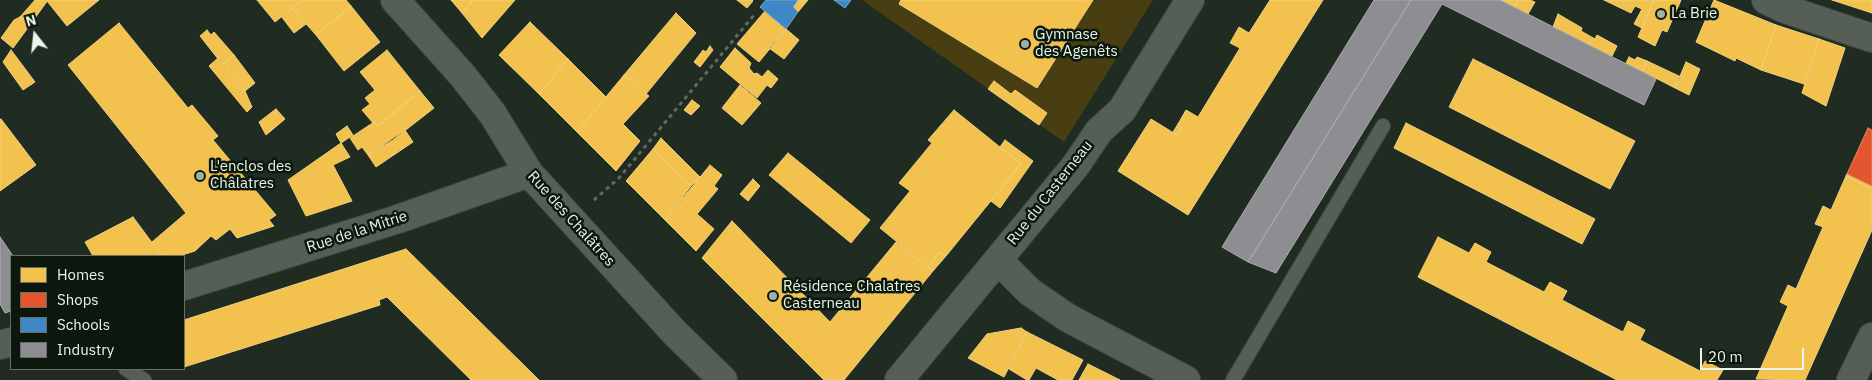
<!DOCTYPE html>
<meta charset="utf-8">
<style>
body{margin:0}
#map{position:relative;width:1872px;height:380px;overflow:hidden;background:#202c21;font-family:"IBM Plex Sans",sans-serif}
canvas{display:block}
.legend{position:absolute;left:10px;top:255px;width:175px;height:115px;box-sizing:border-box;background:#0c170d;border:1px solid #647165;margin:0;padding:6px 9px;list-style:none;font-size:15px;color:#e8f7e9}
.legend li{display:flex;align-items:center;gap:10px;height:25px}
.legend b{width:25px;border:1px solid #647165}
.north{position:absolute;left:10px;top:10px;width:50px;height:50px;-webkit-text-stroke:4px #0c170d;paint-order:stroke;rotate:344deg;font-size:14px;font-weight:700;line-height:20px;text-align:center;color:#e8f7e9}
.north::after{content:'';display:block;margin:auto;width:18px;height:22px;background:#e8f7e9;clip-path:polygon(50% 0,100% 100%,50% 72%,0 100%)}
.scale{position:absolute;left:1700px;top:348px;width:104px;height:22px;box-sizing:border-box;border:2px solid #e8f7e9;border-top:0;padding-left:6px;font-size:15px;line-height:18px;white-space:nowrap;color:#e8f7e9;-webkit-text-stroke:4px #0c170d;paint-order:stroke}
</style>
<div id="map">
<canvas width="1872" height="380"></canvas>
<ul class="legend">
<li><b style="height:14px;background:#f2c14e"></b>Homes</li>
<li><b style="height:14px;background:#e4572e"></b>Shops</li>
<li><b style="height:14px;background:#3f88c5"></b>Schools</li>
<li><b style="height:14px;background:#8d8d92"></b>Industry</li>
</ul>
<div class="north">N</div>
<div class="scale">20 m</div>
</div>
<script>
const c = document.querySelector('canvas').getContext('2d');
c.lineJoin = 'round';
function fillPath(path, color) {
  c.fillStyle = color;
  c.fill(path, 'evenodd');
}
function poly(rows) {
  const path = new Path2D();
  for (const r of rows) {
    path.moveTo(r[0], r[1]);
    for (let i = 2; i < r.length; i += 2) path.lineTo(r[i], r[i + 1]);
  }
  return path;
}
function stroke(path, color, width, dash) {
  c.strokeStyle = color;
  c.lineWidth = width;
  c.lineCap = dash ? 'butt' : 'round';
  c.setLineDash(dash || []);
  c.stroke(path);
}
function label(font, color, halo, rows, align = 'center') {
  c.font = font + ' "IBM Plex Sans",sans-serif';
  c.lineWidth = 5;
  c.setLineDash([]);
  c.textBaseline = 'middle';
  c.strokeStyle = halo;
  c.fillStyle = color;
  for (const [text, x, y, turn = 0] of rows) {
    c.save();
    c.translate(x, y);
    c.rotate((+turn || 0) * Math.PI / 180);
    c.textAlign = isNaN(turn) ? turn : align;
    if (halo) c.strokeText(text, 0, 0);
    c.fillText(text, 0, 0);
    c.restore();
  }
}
fillPath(poly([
 [862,0,1153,0,1064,142]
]), '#483e11');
const homes = poly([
 [35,0,48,0,30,25,20,17,35,0],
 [48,0,99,0,67,26,47,1,48,0],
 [257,0,302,0,275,22,257,0],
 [302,0,346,0,351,6,316,35,292,8,302,0],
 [451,0,473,0,462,13,451,0],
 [473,0,515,0,482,38,462,13,473,0],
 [737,0,752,0,753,1,747,8,737,0],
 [798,0,808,0,798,12,793,7,798,0],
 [901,0,1093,0,1037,88,899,4,901,0],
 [1270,0,1323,0,1188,215,1118,171,1151,119,1177,135,1182,128,1178,124,1186,110,1198,117,1240,48,1230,43,1239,27,1249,33,1270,0],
 [1500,0,1518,0,1515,7,1500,0],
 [1518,0,1530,0,1535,2,1528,14,1515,7,1518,0],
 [1604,0,1654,0,1642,28,1634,24,1642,9,1635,6,1631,13,1604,0],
 [1654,0,1681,0,1667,32,1662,30,1655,46,1638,37,1654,0],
 [1714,0,1776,25,1761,70,1736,58,1735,61,1696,42,1714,0],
 [1832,0,1872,0,1872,13,1832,0],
 [351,6,380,42,344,71,316,35,351,6],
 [292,8,306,24,294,33,281,16,292,8],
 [765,11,786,29,759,62,737,44,765,11],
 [676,13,696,33,646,94,624,75,676,13],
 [1558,14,1582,28,1581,31,1595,39,1597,35,1617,46,1612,56,1553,27,1558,14],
 [20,17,30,25,13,48,1,38,14,20,20,17],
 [530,22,568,59,539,94,499,55,530,22],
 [119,23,188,108,192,105,218,136,213,140,276,215,269,220,274,226,237,238,230,229,216,240,211,236,195,251,179,256,162,256,152,242,186,213,68,65,119,23],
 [1776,25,1819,39,1804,84,1761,70,1776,25],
 [786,29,799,40,784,59,769,48,786,29],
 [207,30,211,35,214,32,234,55,222,64,200,36,207,30],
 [1819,39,1845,48,1826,106,1802,93,1819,39],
 [710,46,713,50,700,67,694,62,703,50,706,52,710,46],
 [735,48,751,63,749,68,754,74,757,73,762,77,768,70,778,79,771,88,767,85,757,98,720,67,735,48],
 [11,50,35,82,23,90,3,62,11,50],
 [387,50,420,91,378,126,374,122,373,123,362,110,370,104,365,98,375,90,360,72,387,50],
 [234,55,255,83,245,91,222,64,234,55],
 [1629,57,1635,60,1637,57,1647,61,1642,71,1626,63,1629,57],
 [218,58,245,91,252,107,247,112,209,66,218,58],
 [568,59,606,97,577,132,539,94,568,59],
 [1473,59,1635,141,1610,189,1449,107,1473,59],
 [1647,61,1681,77,1675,88,1642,71,1647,61],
 [1686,62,1700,69,1689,95,1675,88,1686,62],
 [624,75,649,96,623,124,640,141,616,171,577,132,624,75],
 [994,81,1011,94,1015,90,1047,113,1039,125,988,89,994,81],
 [740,85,761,103,742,125,722,108,740,85],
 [420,91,434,108,393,140,368,155,362,147,358,150,350,138,374,122,378,126,420,91],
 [692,100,700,106,691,115,684,110,692,100],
 [276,109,285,119,266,135,259,122,276,109],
 [954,110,1021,164,946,256,940,252,928,267,880,228,910,191,899,183,932,143,928,140,954,110],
 [1,119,36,165,0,191,0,120,1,119],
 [1406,123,1595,219,1582,244,1394,148,1406,123],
 [1178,124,1182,128,1177,135,1173,132,1178,124],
 [347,126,353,135,341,143,336,134,347,126],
 [405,130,413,142,376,167,368,155,405,130],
 [661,138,700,177,691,186,653,149,661,138],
 [1005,140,1033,161,1000,208,991,201,1021,164,1000,147,1005,140],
 [341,143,350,157,333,165,352,201,306,216,288,180,341,143],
 [653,149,691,186,665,220,626,181,653,149],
 [788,153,870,220,851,243,769,175,788,153],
 [710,165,722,175,714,186,718,189,697,214,714,229,696,251,665,220,710,165],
 [1847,174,1872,186,1872,189,1846,176,1847,174],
 [1846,176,1872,189,1872,230,1805,380,1756,379,1788,306,1780,302,1788,285,1796,289,1823,227,1815,224,1823,206,1831,210,1846,176],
 [753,179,760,186,748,201,740,194,753,179],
 [133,217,162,256,93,256,85,242,133,217],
 [732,221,830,322,896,242,933,271,844,380,824,380,702,258,732,221],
 [1438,237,1469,253,1475,243,1491,252,1486,262,1544,292,1550,282,1567,291,1562,300,1623,332,1628,321,1645,330,1640,340,1700,371,1705,361,1723,370,1717,380,1617,380,1418,277,1438,237],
 [406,249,539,380,471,380,387,297,379,300,380,305,184,367,184,320,406,249],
 [940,252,946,256,933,271,928,267,940,252],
 [1021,328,1027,332,1004,377,968,358,987,334,1021,328],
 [1027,332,1083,360,1072,380,1058,380,1036,368,1029,380,1027,380,1009,369,1027,332],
 [1088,364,1120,380,1079,380,1088,364]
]);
fillPath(homes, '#f2c14e');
stroke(homes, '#efd17c', 1);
const shops = poly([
 [1868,128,1872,130,1872,186,1847,174,1868,128]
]);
fillPath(shops, '#e4572e');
stroke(shops, '#e58766', 1);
const schools = poly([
 [766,0,798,0,793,7,798,12,786,29,760,7,766,0],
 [834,0,851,0,845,8,834,0]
]);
fillPath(schools, '#3f88c5');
stroke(schools, '#72a9d0', 1);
const industry = poly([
 [1374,0,1411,0,1248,262,1222,247,1374,0],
 [1411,0,1500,0,1656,79,1644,105,1442,4,1276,273,1248,262,1411,0],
 [0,237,13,256,11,256,11,311,5,313,0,304,0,237]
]);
fillPath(industry, '#8d8d92');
stroke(industry, '#a8adac', 1);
const service = poly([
 [126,369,144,380],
 [1233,380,1383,126]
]);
const minor = poly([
 [395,0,463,76,492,113,529,173,674,332,723,380],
 [1766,0,1785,9,1872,38],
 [998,260,1030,292,1068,318,1186,380],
 [184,286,398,219,529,173],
 [0,345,11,342],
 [899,380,1076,165,1099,131,1122,110,1190,0],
 [1851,380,1872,337]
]);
stroke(service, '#3e493f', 16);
stroke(minor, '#3e493f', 30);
stroke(poly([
 [594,200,619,178,755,14]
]), '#606961', 3, [4, 4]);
stroke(service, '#555f56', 14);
stroke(minor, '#555f56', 28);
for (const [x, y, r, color] of [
 [1661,14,5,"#a2b0a3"],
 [1025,44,5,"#a2b0a3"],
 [200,176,5,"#a2b0a3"],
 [773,296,5,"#a2b0a3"]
]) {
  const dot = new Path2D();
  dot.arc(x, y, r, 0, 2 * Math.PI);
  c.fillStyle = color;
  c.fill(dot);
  stroke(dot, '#0c170d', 2);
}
label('15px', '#e8f7e9', '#0c170d', [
 ["La Brie",1671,14],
 ["Gymnase",1035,35],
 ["des Agenêts",1035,52],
 ["L'enclos des",210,167],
 ["Châlatres",210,184],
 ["Résidence Chalatres",783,287],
 ["Casterneau",783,304]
], 'left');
label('15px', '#e8f7e9', '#0c170d', [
 ["Rue du Casterneau",1050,193,-52],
 ["Rue des Chalâtres",571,219,48],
 ["Rue de la Mitrie",357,232,-18]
]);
</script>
